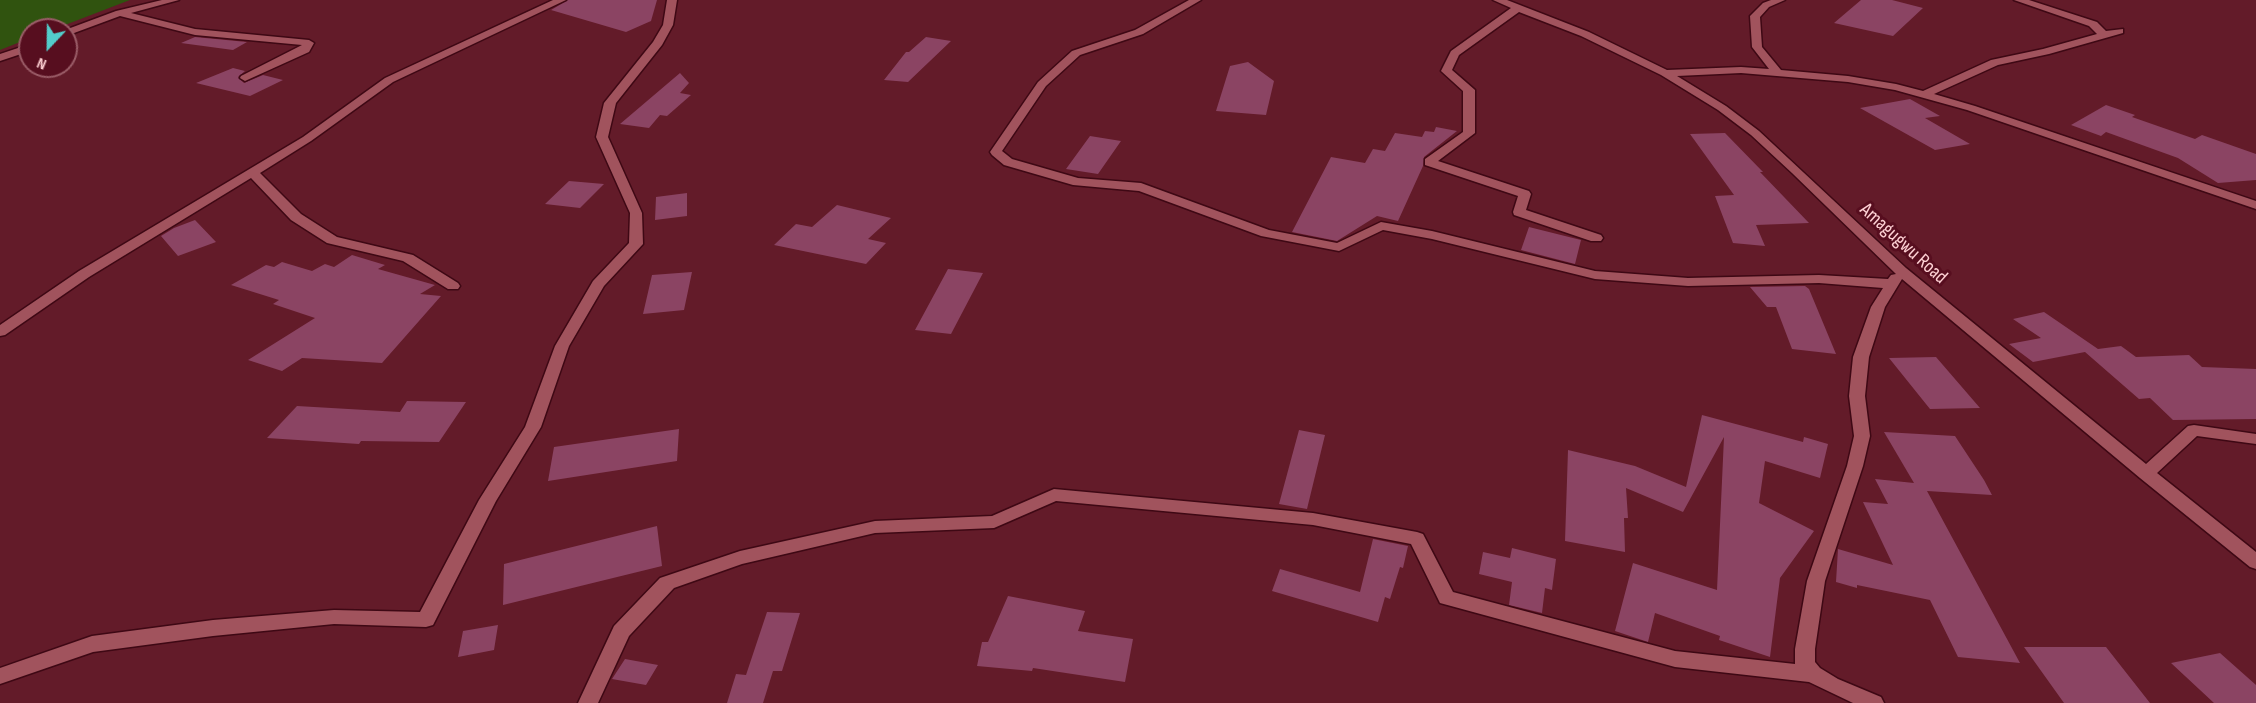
<!DOCTYPE html>
<style>
body{margin:0}
#map{position:relative;width:2256px;height:703px;overflow:hidden;background:#631b29;font-family:"Sofia Sans Condensed",sans-serif}
canvas{display:block}
.north{position:absolute;left:18px;top:18px;width:60px;height:60px;box-sizing:border-box;background:#570e1f;border:2px solid #9a5c67;border-radius:50%;rotate:202deg;font-size:16px;font-weight:700;line-height:24px;text-align:center;color:#fed1d4}
.north::after{content:'';display:block;margin:auto;width:21px;height:27px;background:#53cdcb;clip-path:polygon(50% 0,100% 100%,50% 72%,0 100%)}
</style>
<div id="map">
<canvas width="2256" height="703"></canvas>
<div class="north">N</div>
</div>
<script>
const c = document.querySelector('canvas').getContext('2d');
c.lineJoin = 'round';
function fillPath(path, color) {
  c.fillStyle = color;
  c.fill(path, 'evenodd');
}
function poly(rows) {
  const path = new Path2D();
  for (const r of rows) {
    path.moveTo(r[0], r[1]);
    for (let i = 2; i < r.length; i += 2) path.lineTo(r[i], r[i + 1]);
  }
  return path;
}
function stroke(path, color, width, dash) {
  c.strokeStyle = color;
  c.lineWidth = width;
  c.lineCap = dash ? 'butt' : 'round';
  c.setLineDash(dash || []);
  c.stroke(path);
}
function label(font, color, halo, rows, align = 'center') {
  c.font = font + ' "Sofia Sans Condensed",sans-serif';
  c.lineWidth = 6;
  c.setLineDash([]);
  c.textBaseline = 'middle';
  c.strokeStyle = halo;
  c.fillStyle = color;
  for (const [text, x, y, turn = 0] of rows) {
    c.save();
    c.translate(x, y);
    c.rotate((+turn || 0) * Math.PI / 180);
    c.textAlign = isNaN(turn) ? turn : align;
    if (halo) c.strokeText(text, 0, 0);
    c.fillText(text, 0, 0);
    c.restore();
  }
}
fillPath(poly([
 [0,0,130,0,52,30,30,30,30,38,0,50]
]), '#30530f');
fillPath(poly([
 [568,0,657,0,651,21,626,32,551,10],
 [1861,0,1892,0,1923,8,1893,36,1834,23],
 [195,37,247,42,233,50,181,43],
 [926,37,951,41,908,82,884,80,906,52,909,52],
 [1248,62,1274,81,1266,115,1216,111,1230,66],
 [233,68,245,71,238,77,244,83,263,75,283,80,250,96,196,83],
 [680,73,689,83,680,93,691,95,667,116,660,115,649,128,620,124],
 [1910,99,1940,116,1925,118,1970,144,1935,150,1860,108],
 [2106,105,2135,115,2132,117,2195,139,2202,135,2256,154,2256,180,2218,183,2178,158,2106,132,2101,136,2071,125],
 [1436,127,1457,131,1424,157,1423,166,1398,221,1377,216,1337,241,1292,232,1331,157,1365,163,1373,149,1385,151,1395,133,1422,137,1425,131,1434,132],
 [1725,133,1763,172,1760,172,1809,223,1756,225,1765,246,1733,243,1715,196,1734,195,1690,134],
 [1090,136,1121,141,1098,174,1066,169],
 [569,181,604,184,580,208,545,204],
 [687,193,687,216,655,220,656,197],
 [837,205,891,218,868,239,886,243,866,264,774,245,796,224,812,227],
 [195,220,216,242,178,256,161,236,174,228],
 [1529,227,1581,240,1575,264,1521,250],
 [352,255,385,265,378,269,435,285,420,294,441,296,382,363,302,358,282,371,248,360,315,318,273,304,279,300,231,285,266,265,274,267,282,262,312,271,325,264,334,267],
 [948,269,983,273,951,334,915,330],
 [692,272,684,310,643,314,652,275],
 [1805,286,1809,289,1836,354,1792,349,1776,307,1767,307,1750,287],
 [2044,312,2098,349,2121,346,2136,357,2189,355,2202,367,2256,369,2256,419,2173,420,2150,398,2139,399,2085,352,2033,362,2009,344,2041,338,2013,319],
 [1936,357,1980,408,1930,409,1889,358],
 [407,401,466,402,439,442,361,441,359,444,267,438,297,406,400,412],
 [1702,415,1803,442,1804,437,1828,444,1820,478,1765,461,1759,503,1814,531,1780,578,1770,657,1719,640,1720,636,1655,613,1648,642,1615,631,1633,563,1717,590,1724,437,1683,512,1626,488,1628,518,1624,518,1625,552,1565,541,1568,450,1635,466,1686,487],
 [679,429,677,461,548,481,554,447],
 [1299,430,1325,435,1307,509,1279,504],
 [1884,432,1955,436,1984,480,1992,495,1927,491,2020,663,1958,657,1930,600,1857,585,1857,588,1836,582,1838,549,1893,565,1863,502,1888,504,1875,479,1914,483],
 [657,526,662,566,503,605,504,564],
 [1373,539,1408,546,1403,568,1400,567,1390,599,1385,597,1378,622,1272,591,1280,569,1360,592],
 [1512,548,1556,559,1552,590,1545,588,1542,613,1509,605,1512,582,1479,574,1483,552,1510,558],
 [1008,596,1085,611,1078,631,1133,639,1125,682,1033,668,1032,671,977,666,982,642,988,642],
 [767,612,800,613,782,671,773,671,763,703,727,703,736,674,746,675],
 [498,625,494,650,458,657,463,631],
 [2024,647,2106,647,2150,703,2064,703],
 [2220,653,2256,685,2256,703,2214,703,2171,663],
 [625,659,658,665,646,685,612,679]
]), '#8b4463');
const minor = poly([
 [162,0,179,0,131,13,195,29,309,40,314,43,309,52,245,81,240,78,241,76,302,45,195,35,120,16,66,36,65,30,116,11,162,0],
 [553,0,566,0,393,82,311,141,260,173,301,214,337,237,413,255,458,283,460,286,458,289,448,289,403,261,327,243,291,220,251,178,89,277,5,335,0,336,0,325,79,271,303,137,385,78,553,0],
 [667,0,677,0,673,25,662,45,616,103,608,137,642,213,643,244,604,286,569,346,541,427,496,501,433,625,426,627,334,624,213,636,93,652,0,684,0,668,92,636,213,620,334,610,420,612,479,500,525,427,555,346,593,281,629,243,630,213,596,137,604,103,653,42,663,25,667,0],
 [1189,0,1201,0,1143,34,1080,55,1046,86,1002,151,1012,159,1078,178,1141,183,1269,230,1337,243,1381,222,1432,231,1595,271,1688,278,1819,275,1888,279,1891,275,1896,274,1792,173,1751,135,1718,110,1661,75,1581,36,1519,12,1459,55,1452,70,1475,90,1475,133,1438,161,1529,191,1531,194,1526,210,1601,235,1603,238,1601,241,1591,241,1514,215,1513,212,1518,196,1425,165,1425,159,1463,132,1463,91,1441,71,1451,51,1511,8,1493,0,1507,0,1589,32,1667,70,1741,67,1769,69,1752,47,1750,16,1763,3,1771,0,1785,0,1769,7,1760,17,1762,47,1781,70,1848,76,1896,84,1923,91,1991,60,2043,49,2097,34,2089,26,2014,0,2029,0,2097,22,2106,31,2123,29,2123,33,2049,54,1998,65,1934,94,1975,106,2256,201,2256,209,1967,110,1895,90,1848,82,1741,73,1677,76,1726,106,1759,131,1906,268,2146,464,2188,426,2194,425,2256,434,2256,444,2197,436,2157,473,2256,552,2256,569,2250,567,2140,478,1902,279,1885,307,1869,357,1865,396,1870,436,1863,466,1825,581,1815,649,1815,662,1820,668,1838,679,1881,697,1884,703,1853,703,1809,682,1675,667,1440,603,1411,544,1313,525,1056,501,994,528,875,533,742,564,674,588,629,636,598,703,578,703,614,626,660,578,740,551,875,521,992,516,1054,489,1313,513,1417,532,1423,534,1453,592,1675,651,1795,664,1795,649,1807,581,1847,466,1854,436,1849,396,1853,357,1871,307,1883,288,1819,283,1688,286,1595,279,1432,239,1383,230,1339,251,1261,236,1139,191,1073,185,1004,165,992,155,990,152,1038,82,1072,51,1135,30,1189,0],
 [30,44,30,51,0,61,0,54,30,44]
]);
stroke(minor, '#3e0814', 3);
fillPath(minor, '#a1535d');
label('20px', '#fed1d4', '#570e1f', [
 ["Amagugwu Road",1903,244,42]
]);
</script>
